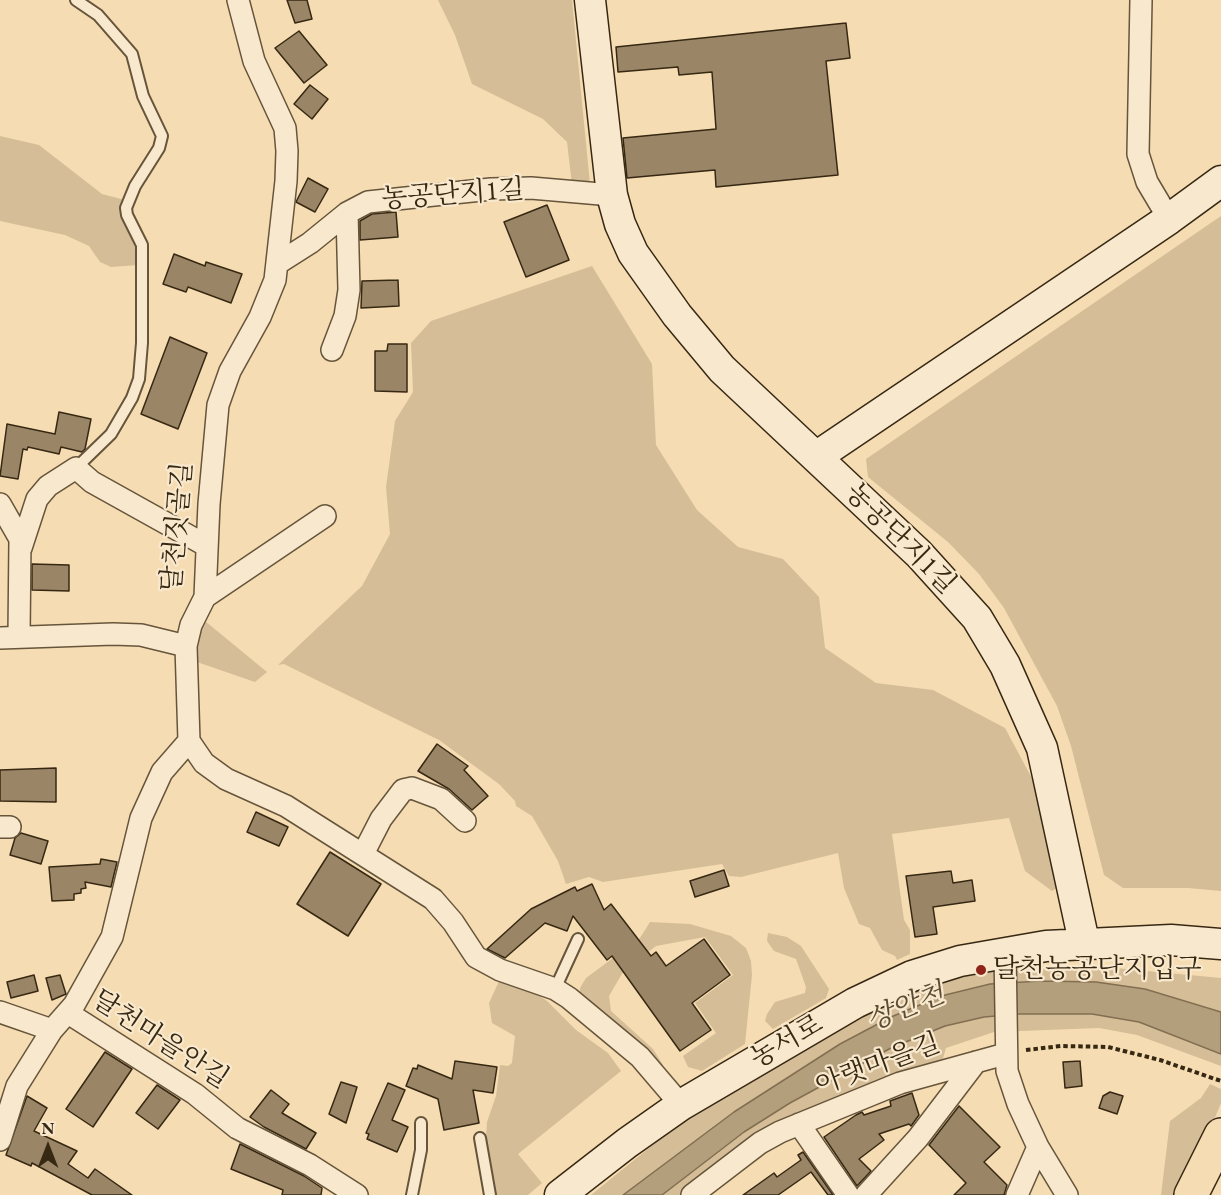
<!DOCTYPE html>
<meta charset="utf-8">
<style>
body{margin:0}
#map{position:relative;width:1221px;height:1195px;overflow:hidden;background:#f5dcb2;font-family:"EB Garamond",serif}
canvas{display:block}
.north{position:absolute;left:18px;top:1117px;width:60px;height:60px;-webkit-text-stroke:4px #f8e8cd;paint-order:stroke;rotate:0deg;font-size:16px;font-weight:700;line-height:24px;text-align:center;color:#372813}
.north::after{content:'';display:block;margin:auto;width:21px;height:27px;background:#372813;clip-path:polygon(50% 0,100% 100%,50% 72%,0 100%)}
</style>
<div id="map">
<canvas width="1221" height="1195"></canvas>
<div class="north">N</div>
</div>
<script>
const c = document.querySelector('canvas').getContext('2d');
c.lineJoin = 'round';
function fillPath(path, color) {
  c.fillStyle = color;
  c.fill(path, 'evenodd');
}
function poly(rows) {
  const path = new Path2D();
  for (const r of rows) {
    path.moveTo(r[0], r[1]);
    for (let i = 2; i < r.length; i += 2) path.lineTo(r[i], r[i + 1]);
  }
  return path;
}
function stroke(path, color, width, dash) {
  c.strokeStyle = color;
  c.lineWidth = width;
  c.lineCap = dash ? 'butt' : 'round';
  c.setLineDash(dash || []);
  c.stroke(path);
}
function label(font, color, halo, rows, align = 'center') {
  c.font = font + ' "EB Garamond","Noto Serif KR",serif';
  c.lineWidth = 4.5;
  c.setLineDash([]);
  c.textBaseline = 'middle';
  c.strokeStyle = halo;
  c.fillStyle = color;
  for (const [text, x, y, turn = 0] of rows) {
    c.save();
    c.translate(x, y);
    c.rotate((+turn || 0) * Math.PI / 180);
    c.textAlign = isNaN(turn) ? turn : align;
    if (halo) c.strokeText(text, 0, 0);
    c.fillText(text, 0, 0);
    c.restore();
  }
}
fillPath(poly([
 [438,0,572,0,590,184,572,185,567,142,543,119,472,84,455,35],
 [0,136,39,145,102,194,125,200,136,243,138,265,111,267,100,262,89,246,65,235,0,221],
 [1221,216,1221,891,1188,888,1123,888,1104,875,1071,746,1057,706,1004,608,979,574,948,542,868,477,866,459],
 [592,266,652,364,656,445,697,510,738,547,783,559,819,597,825,648,876,683,933,690,1005,728,1035,784,1058,887,1052,891,1025,871,1009,818,892,834,904,920,910,930,910,954,897,960,895,956,882,950,870,928,859,924,844,888,838,853,741,877,729,876,722,864,603,882,589,877,566,884,558,861,532,816,516,806,515,801,499,784,439,740,294,669,284,664,278,665,362,586,390,534,386,487,395,421,413,392,411,343,431,321],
 [205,621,267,672,255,682,194,661,195,648],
 [650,922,690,924,731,936,746,948,751,961,752,975,745,1044,702,1071,688,1067,683,1056,716,1033,695,1003,733,975,705,937,656,946,623,972,609,996,611,1011,653,1049,663,1065,661,1071,580,996,580,988,586,978,640,938],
 [768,933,787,937,801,946,829,989,826,998,773,1029,765,1021,767,1014,775,1002,805,993,806,987,796,959,774,951,767,941],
 [1094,966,1221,978,1221,1012,1145,989,1096,982,990,984,891,1017,840,1044,734,1112,623,1195,591,1195,676,1126,814,1043,917,989,938,982,990,972],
 [501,977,526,987,547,1001,576,1030,608,1053,621,1071,518,1154,542,1183,528,1195,496,1195,486,1138,487,1122,496,1096,500,1065,508,1066,512,1063,515,1036,492,1023,489,1003],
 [1046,1012,1092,1014,1139,1022,1221,1054,1221,1066,1137,1035,1099,1028,994,1032,946,1048,942,1062,747,1146,682,1195,662,1195,744,1132,842,1072,891,1048,945,1026,984,1017],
 [1210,1084,1221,1089,1221,1103,1183,1195,1161,1195,1170,1121,1201,1098]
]), '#d5bd97');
const water = poly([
 [1041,981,1096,982,1145,989,1221,1012,1221,1054,1139,1022,1092,1014,1019,1014,984,1017,945,1026,891,1048,790,1103,744,1132,662,1195,623,1195,734,1112,840,1044,891,1017,941,996,990,984,1041,981]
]);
fillPath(water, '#b49f7c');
stroke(water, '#826f52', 1.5);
const building = poly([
 [287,0,307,0,312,19,295,23,287,0],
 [846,23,850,58,826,61,838,175,716,187,715,170,627,178,623,138,716,129,712,72,679,75,678,67,618,72,616,47,846,23],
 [299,31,327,65,304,83,275,48,299,31],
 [310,85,328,99,312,119,294,104,310,85],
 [308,178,328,189,315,212,296,202,308,178],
 [547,205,569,260,526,277,504,222,547,205],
 [396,212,398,237,360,240,360,221,372,214,396,212],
 [174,254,205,266,206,262,242,274,231,303,188,287,186,292,163,284,174,254],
 [398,280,399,306,361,308,362,281,398,280],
 [170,337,207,353,178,429,141,414,170,337],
 [388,344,407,344,407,392,375,391,375,351,387,351,388,344],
 [59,412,91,419,85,449,82,452,61,447,59,454,28,447,27,450,23,449,18,479,0,476,7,424,55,434,59,412],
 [32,564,69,565,69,591,32,590,32,564],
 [437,744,468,766,464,770,488,796,472,810,449,789,418,771,437,744],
 [56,768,56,802,0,801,0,770,56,768],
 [256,812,288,827,279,846,247,832,256,812],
 [21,833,48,841,41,864,10,855,15,838,21,833],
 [330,852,381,884,348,936,297,904,330,852],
 [101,859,117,862,111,887,85,882,86,888,81,889,81,893,74,894,74,900,52,901,49,867,100,864,101,859],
 [724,870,729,886,695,897,690,881,724,870],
 [951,871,953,883,972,880,975,901,933,907,937,934,915,937,906,876,951,871],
 [592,884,604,910,611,904,651,956,656,952,666,966,704,939,730,975,692,1003,711,1030,680,1051,612,956,607,960,573,916,567,931,545,923,505,958,487,949,531,909,575,887,577,891,592,884],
 [34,975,38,991,11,998,7,982,34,975],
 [60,975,66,994,52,1000,46,978,60,975],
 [105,1052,132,1069,93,1127,66,1109,105,1052],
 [455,1061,497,1067,493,1093,473,1090,479,1123,444,1130,438,1099,406,1086,413,1068,417,1069,418,1065,452,1079,455,1061],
 [1080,1061,1082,1086,1065,1088,1063,1062,1080,1061],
 [341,1082,357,1087,346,1123,329,1114,341,1082],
 [388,1083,405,1090,392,1120,408,1127,397,1152,367,1139,369,1134,366,1133,388,1083],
 [157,1085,180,1100,158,1129,136,1113,157,1085],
 [271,1090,289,1104,282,1113,316,1133,306,1149,264,1127,250,1117,271,1090],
 [1110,1092,1123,1096,1117,1114,1099,1108,1103,1096,1110,1092],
 [912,1093,919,1115,911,1126,909,1124,879,1134,884,1140,859,1159,871,1171,857,1186,824,1137,856,1115,862,1112,864,1115,891,1106,890,1101,912,1093],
 [27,1096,47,1108,34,1131,77,1151,68,1164,88,1178,95,1169,132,1195,92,1195,32,1163,31,1166,6,1155,27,1096],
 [959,1106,1000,1147,984,1162,1007,1185,1004,1195,954,1195,966,1183,929,1145,959,1106],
 [240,1144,304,1176,322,1188,321,1195,282,1195,283,1190,231,1169,240,1144],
 [803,1152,833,1195,828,1195,811,1172,778,1195,743,1195,774,1173,777,1177,801,1160,798,1155,803,1152]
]);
fillPath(building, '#9a8666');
stroke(building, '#372813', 1.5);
const lane = poly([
 [76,0,98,15,132,54,143,96,162,136,159,148,135,186,126,208,127,215,142,245,142,343,139,379,132,398,111,434,76,468],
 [555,989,578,939],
 [480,1138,490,1195],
 [412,1195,421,1150,421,1123]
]);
const street = poly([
 [238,0,254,61,285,128,287,151,286,181,275,280,260,317,230,371,218,405,209,504,205,597,191,625,186,646,189,741,204,763,226,779,286,806,433,899,453,922,476,957,500,970,555,989,569,998,640,1057,681,1105],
 [1141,0,1138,154,1147,182,1169,219],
 [277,264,310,243,347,213,368,202,491,189,531,188,612,195],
 [332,350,345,316,349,290,347,213],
 [0,504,20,539,19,636],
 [21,548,37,499,48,486,76,468,92,482,207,546],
 [205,597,325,516],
 [0,638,113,634,141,635,186,646],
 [0,827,10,827],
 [363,854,381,819,403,790,412,788,441,799,465,821],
 [1005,952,1007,1071,1018,1104,1038,1147,1067,1195],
 [0,1012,52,1030],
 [68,1013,195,1094,237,1128,310,1165,357,1195],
 [799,1124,848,1195],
 [0,1140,17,1086,52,1030,74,1005,112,937,141,818,162,772,189,741],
 [692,1195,760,1143,780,1132,900,1083,1005,1054],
 [866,1195,918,1138,976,1062],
 [1017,1195,1038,1147]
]);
const secondary = poly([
 [590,0,612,195,620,224,633,253,677,315,722,369,919,554,977,618,1005,665,1042,748,1084,942],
 [816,457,1169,219,1221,181],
 [560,1195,627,1143,681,1105,855,1003,912,976,960,961,1046,946,1171,940,1221,944]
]);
const highway = poly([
 [1191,1195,1221,1135]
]);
stroke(lane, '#66553b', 14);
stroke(street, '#66553b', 24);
stroke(secondary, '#372813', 33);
stroke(highway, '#372813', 36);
stroke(poly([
 [1026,1050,1061,1046,1108,1047,1160,1060,1221,1081]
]), '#372813', 4, [4.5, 3]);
stroke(lane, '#f8e8cd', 10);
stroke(street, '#f8e8cd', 21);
stroke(secondary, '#f8e8cd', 30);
stroke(highway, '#f5dcb2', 33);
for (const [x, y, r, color] of [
 [981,970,6,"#8f2418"]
]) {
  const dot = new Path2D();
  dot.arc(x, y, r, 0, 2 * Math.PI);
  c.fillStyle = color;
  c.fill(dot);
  stroke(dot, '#f8e8cd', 2);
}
label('27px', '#372813', '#f8e8cd', [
 ["농공단지1길",453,195,-4],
 ["달천짓골길",178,527,-85],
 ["농공단지1길",900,539,45],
 ["달천마을안길",160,1040,33],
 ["농서로",787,1042,-30],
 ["아랫마을길",878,1065,-20]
]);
label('27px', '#372813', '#f8e8cd', [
 ["달천농공단지입구",993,970]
], 'left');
label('italic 28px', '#5c4c32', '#f8e8cd', [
 ["상안천",906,1008,-22]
]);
</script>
